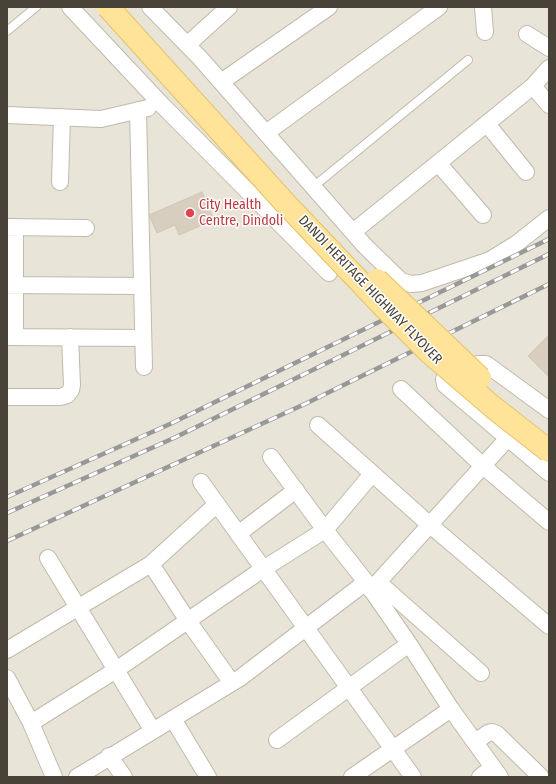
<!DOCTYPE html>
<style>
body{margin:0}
#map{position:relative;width:556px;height:784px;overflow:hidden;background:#f5f2ea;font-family:"Fira Sans Condensed",sans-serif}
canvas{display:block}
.frame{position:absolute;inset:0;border:8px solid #494238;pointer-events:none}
</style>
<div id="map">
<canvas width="556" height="784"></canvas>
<div class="frame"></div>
</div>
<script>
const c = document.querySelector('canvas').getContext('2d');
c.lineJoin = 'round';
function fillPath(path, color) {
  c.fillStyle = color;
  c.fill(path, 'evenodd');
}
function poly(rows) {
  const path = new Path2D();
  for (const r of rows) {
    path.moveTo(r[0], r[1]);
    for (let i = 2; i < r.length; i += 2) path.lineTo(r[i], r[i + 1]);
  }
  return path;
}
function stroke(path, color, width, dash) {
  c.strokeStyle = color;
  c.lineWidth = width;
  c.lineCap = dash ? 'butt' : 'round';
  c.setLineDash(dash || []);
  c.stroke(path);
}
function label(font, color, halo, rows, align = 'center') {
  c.font = font + ' "Fira Sans Condensed",sans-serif';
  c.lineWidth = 3;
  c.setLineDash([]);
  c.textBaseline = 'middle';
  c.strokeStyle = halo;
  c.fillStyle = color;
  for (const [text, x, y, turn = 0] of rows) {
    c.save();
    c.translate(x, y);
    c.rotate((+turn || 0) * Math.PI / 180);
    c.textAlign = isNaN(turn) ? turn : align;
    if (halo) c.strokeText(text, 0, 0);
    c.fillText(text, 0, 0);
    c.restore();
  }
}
fillPath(poly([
 [7,7,549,7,549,777,7,777]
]), '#e9e4d8');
const building = poly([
 [202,192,214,220,179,235,175,225,157,233,149,215,202,192],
 [549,335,549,377,528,356,549,335]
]);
fillPath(building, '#d7cebf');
stroke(building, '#d2c6b2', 1);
const service = poly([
 [7,31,36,7],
 [313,187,468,60]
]);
const minor = poly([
 [70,7,162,105,329,273],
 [150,7,200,58,365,246,401,281,411,284,422,283,490,260,516,244,549,218],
 [483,7,485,32],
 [527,34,549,48],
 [187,45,229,7],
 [221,82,329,7],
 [533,86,549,105],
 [138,110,144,367],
 [7,115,101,119,148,108],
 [487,124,526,172],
 [266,133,439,7],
 [438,163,483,215],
 [60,182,62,117],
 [7,227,86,228],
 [353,232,533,86,549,68],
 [7,285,142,286],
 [7,337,143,338],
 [15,337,15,227],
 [401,389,483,466,549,522],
 [7,397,60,397,67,395,71,390,72,385,70,337],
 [549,410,486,364,478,364,445,376,444,379,445,385,549,473],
 [318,425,430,525,549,626],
 [271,457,325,530,366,582,409,644,451,709,500,777],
 [201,482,413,777],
 [238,534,296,490],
 [48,558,153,731],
 [151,564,188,621,232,683],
 [379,583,481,673],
 [371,590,508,438],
 [7,650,151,564,217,504],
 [7,678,31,723,54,777],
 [173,719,208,777],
 [31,723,116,670,263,569,325,530,372,474],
 [277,740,409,644],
 [475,742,488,733,492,732,497,734,541,777],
 [109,756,124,777],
 [77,777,240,678,366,582],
 [352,777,451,709],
 [480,777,493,767]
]);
stroke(service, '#c1baac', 10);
stroke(minor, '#c1baac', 18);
stroke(service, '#fff', 8);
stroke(minor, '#fff', 16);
const rail = poly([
 [7,497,170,424,549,239],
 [7,513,176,437,549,254],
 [7,541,307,403,549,284]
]);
stroke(rail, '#989898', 4.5);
stroke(rail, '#fff', 3, [9]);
const primaryBridge = poly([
 [108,7,286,204,383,306,430,353,494,408,549,451],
 [377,280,480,378]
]);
stroke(primaryBridge, '#e5c268', 24, []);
stroke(primaryBridge, '#ffe399', 22);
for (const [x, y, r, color] of [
 [190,213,5,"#e0444e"]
]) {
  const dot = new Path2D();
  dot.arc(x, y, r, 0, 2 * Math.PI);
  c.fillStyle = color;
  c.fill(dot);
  stroke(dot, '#fff', 1.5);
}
label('14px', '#be3a42', '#fff', [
 ["City Health",199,205],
 ["Centre, Dindoli",199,221]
], 'left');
label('14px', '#494238', '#fff', [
 ["DANDI HERITAGE HIGHWAY FLYOVER",370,290,46]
]);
</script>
